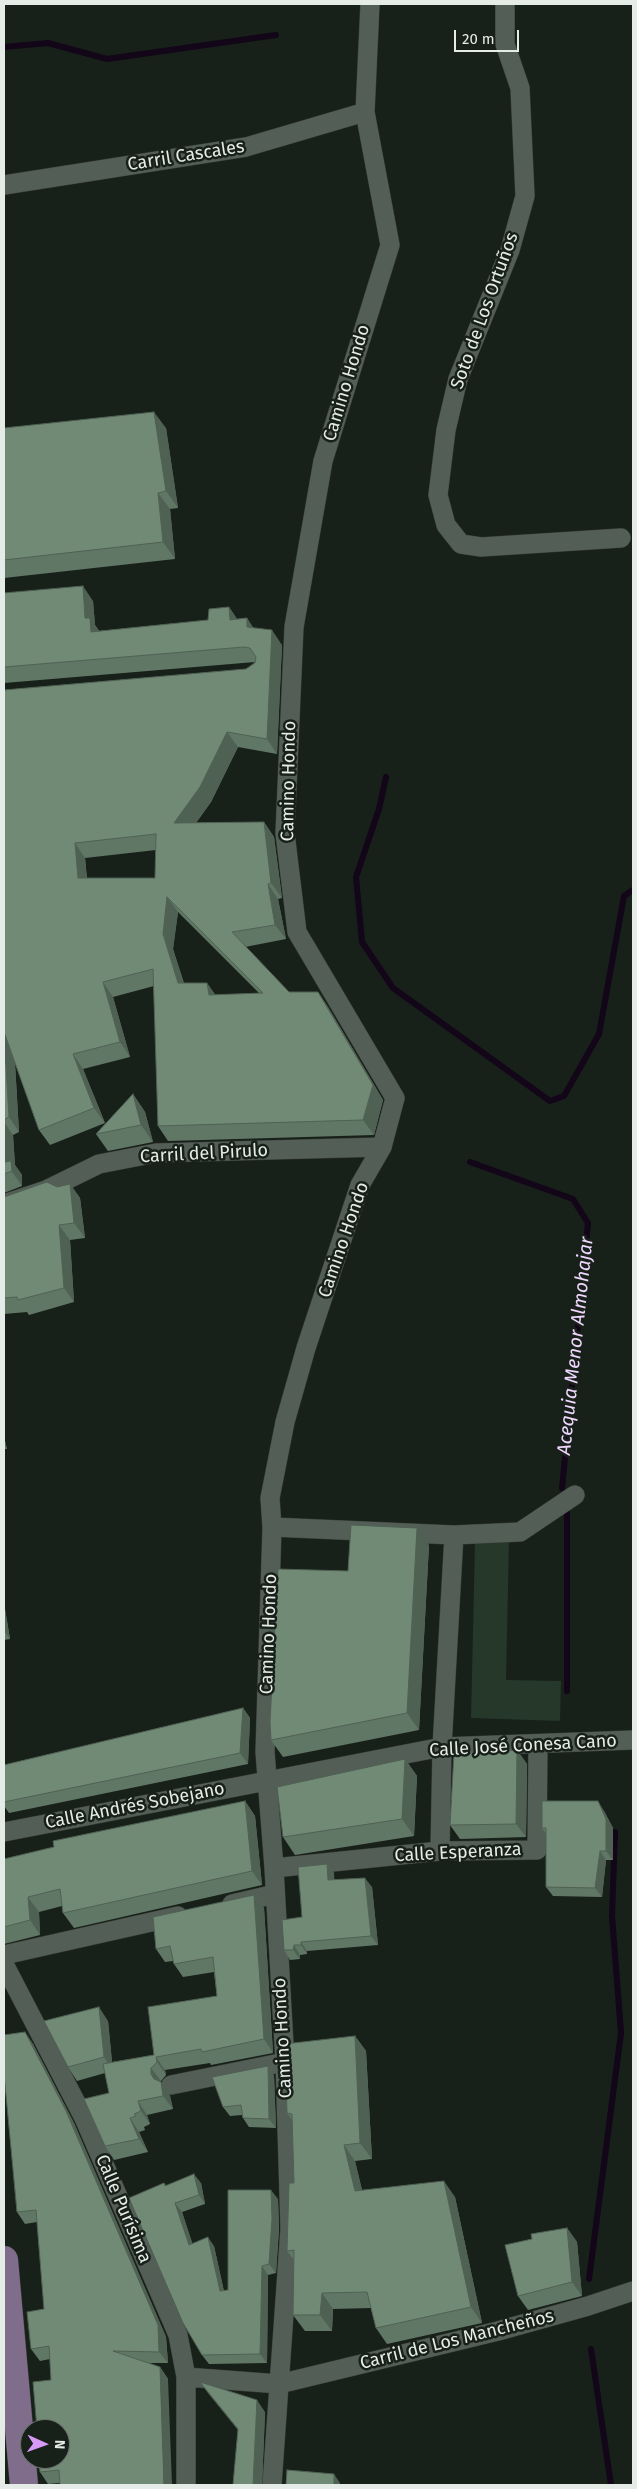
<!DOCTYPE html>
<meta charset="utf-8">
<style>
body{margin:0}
#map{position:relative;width:637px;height:2489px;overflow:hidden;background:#18201a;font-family:"Fira Sans",sans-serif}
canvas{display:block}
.frame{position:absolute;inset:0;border:5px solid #e5ebe6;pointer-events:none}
.north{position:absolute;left:20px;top:2419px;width:50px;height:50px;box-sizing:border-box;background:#18201a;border:1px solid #6a716c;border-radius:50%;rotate:92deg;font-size:14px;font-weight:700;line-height:20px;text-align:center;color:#e5ebe6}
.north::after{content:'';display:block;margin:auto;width:18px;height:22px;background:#d89af8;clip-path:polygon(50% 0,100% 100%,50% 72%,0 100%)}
.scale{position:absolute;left:454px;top:30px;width:65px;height:22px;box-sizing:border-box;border:2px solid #e5ebe6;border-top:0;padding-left:6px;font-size:15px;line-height:18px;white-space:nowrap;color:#e5ebe6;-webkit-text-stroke:4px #18201a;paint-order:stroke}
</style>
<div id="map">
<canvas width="637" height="2489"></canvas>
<div class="frame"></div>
<div class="north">N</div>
<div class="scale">20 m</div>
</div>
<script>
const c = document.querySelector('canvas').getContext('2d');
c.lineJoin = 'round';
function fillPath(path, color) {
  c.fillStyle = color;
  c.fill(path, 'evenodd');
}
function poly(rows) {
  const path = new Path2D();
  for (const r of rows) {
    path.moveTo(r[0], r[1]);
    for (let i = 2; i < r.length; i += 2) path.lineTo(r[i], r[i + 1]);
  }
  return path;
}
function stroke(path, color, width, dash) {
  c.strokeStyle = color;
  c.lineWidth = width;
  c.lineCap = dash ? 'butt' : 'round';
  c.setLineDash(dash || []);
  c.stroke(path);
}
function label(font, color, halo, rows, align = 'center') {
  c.font = font + ' "Fira Sans",sans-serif';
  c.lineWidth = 5;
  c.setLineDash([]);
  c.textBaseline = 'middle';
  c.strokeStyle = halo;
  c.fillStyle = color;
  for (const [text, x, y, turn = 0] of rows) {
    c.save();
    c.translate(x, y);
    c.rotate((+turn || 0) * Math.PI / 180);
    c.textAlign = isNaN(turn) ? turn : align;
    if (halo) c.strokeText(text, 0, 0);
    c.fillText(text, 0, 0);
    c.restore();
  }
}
fillPath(poly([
 [475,1542,509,1542,506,1680,561,1681,560,1721,471,1718]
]), '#25382a');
stroke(poly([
 [4,47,48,43,107,59,276,35],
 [386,777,379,809,356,877,362,942,393,988,550,1101,564,1096,599,1034,624,896,633,890],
 [470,1162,573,1199,588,1223,562,1488],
 [567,1691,567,1513],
 [589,2279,621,2033,612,1916,615,1832],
 [591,2349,611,2485]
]), '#120618', 6);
const street = poly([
 [505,4,505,44,520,88,525,196,510,250,458,379,446,430,438,495,446,525,461,544,481,547,621,538],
 [4,185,246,147,365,112],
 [4,1204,46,1190,99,1164,156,1153,382,1147],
 [272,1527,454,1535,520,1532,575,1495],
 [4,1832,442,1747,633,1740],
 [440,1851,442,1747,454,1535],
 [274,1868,440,1851,537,1850,538,1744],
 [232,1904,275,1894],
 [4,1955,178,1916],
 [4,1964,84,2118,178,2335,186,2377,186,2485],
 [171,2085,285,2062],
 [186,2377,279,2384,498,2331,588,2306,633,2291],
 [272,2485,290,2229,285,2062,274,1868,265,1752,272,1527,270,1498,285,1422,306,1348,360,1185,382,1147,395,1098,297,932,285,833,294,627,323,461,390,245,365,112,370,4]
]);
const primary = poly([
 [4,2260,24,2485]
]);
stroke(street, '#363c36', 20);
stroke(primary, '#363c36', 29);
stroke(street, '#535e56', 19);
stroke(primary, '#7f6d8b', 28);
fillPath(poly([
 [4,428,166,428,178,508,170,509,175,559,4,578],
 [4,593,93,601,95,625,99,631,208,620,229,607,237,619,247,618,253,628,282,645,277,754,238,747,211,802,196,823,264,822,274,837,282,898,278,899,286,939,245,947,289,992,318,992,328,1007,383,1100,374,1135,168,1141,158,1126,154,986,113,997,130,1057,83,1069,105,1123,50,1145,39,1130,15,1063,19,1132,13,1135,15,1165,22,1175,22,1186,4,1193,4,690,246,669,255,662,4,683],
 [156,850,155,878,87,878,85,858],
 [178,912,259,993,215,995,207,983,184,983,173,949],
 [133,1094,145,1112,153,1142,108,1151,96,1134],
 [70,1184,80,1198,85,1238,70,1240,74,1302,29,1315,27,1312,4,1314,4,1197,57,1187],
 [4,1437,7,1449,4,1449],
 [429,1545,419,1730,283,1757,271,1740,348,1571],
 [4,1563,5,1609,10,1639,4,1640],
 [243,1708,250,1718,248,1764,9,1813,4,1806,4,1765],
 [517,1750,527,1764,526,1837,460,1839,450,1825],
 [405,1759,417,1776,414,1836,295,1855,283,1837],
 [245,1801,255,1816,262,1885,74,1928,63,1913,62,1906,39,1912,40,1935,4,1944,4,1859],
 [604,1811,613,1828,613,1860,606,1860,602,1897,553,1896,546,1887,546,1834,542,1828],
 [327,1864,334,1873,334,1880,372,1887,378,1945,307,1951,307,1954,300,1955,300,1959,290,1960,284,1950,302,1917],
 [254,1895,264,1908,273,2053,211,2065,210,2063,165,2070,166,2075,161,2081,160,2082,170,2096,173,2109,147,2115,150,2124,144,2127,145,2130,139,2132,148,2152,114,2160,105,2146,109,2093,105,2073,77,2081,68,2067,108,2021,112,2062,154,2055,217,1996,214,1972,183,1977,174,1964,173,1961,165,1962,156,1949],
 [25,2032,33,2044,74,2123,166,2337,168,2363,148,2363,160,2367,168,2379,60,2483,48,2484,40,2472,51,2380,50,2359,40,2361,31,2349,44,2309,37,2222,25,2224,17,2212],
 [355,2036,366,2051,372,2159,355,2161,362,2190,455,2197,482,2323,387,2344,376,2328,371,2308,333,2309,332,2331,305,2331,293,2315,294,2260,287,2251,294,2183,292,2120,287,2113],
 [268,2066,274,2076,276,2128,249,2127,243,2118,242,2115,230,2116,223,2107],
 [164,2183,166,2185,201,2183,205,2204,182,2212,192,2243,214,2246,224,2291,228,2290,278,2199,279,2229,276,2273,268,2275,267,2363,209,2364,202,2355],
 [567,2228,577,2242,582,2296,528,2310,518,2296,532,2239],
 [200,2382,265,2412,262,2485,233,2485,238,2430,208,2393]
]), '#617765');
fillPath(poly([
 [154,412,166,428,178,508,166,491],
 [158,493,170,509,175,559,163,542],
 [83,586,93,601,95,625,101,633,91,632,85,618],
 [229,607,239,622,230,620],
 [247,618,257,633,247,627],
 [272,630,282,645,277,754,267,739],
 [227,732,238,747,211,802,185,838,174,823],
 [264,822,274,837,282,898,271,883],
 [75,843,85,858,88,893,78,878],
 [268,884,278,899,286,939,275,925],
 [167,897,178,912,173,949,188,998,178,983,163,934],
 [103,982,113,997,130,1057,120,1042],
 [207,983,217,997,209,995],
 [318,992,328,1007,383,1100,374,1135,363,1120],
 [4,1032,14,1047,19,1132,9,1117],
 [73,1054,83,1069,105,1123,94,1108],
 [133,1094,145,1112,153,1142,141,1125],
 [4,1122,13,1135,15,1165,22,1175,22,1186,5,1162],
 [70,1184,80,1198,85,1238,74,1223],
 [59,1225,70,1240,74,1302,64,1288],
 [4,1437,7,1449,4,1444],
 [417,1528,429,1545,419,1730,407,1713],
 [4,1563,5,1609,10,1639,4,1631],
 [243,1708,250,1718,248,1764,240,1753],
 [517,1750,527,1764,526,1837,516,1824],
 [405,1759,417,1776,414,1836,402,1819],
 [245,1801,255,1816,262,1885,252,1871],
 [598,1801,604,1811,613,1828,613,1860,606,1851],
 [600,1851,606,1860,602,1897,595,1888],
 [327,1864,334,1873,335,1889,328,1880],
 [365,1878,372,1887,378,1945,371,1936],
 [254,1895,264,1908,273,2053,264,2039],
 [28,1897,39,1912,40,1935,30,1920],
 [301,1942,307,1951,307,1954,301,1945],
 [294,1945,300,1955,300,1959,293,1950],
 [99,2007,108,2021,113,2071,104,2057],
 [25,2032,33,2044,74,2123,166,2337,168,2363,159,2352],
 [355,2036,366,2051,372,2159,360,2143],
 [156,2057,165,2070,166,2075,157,2062],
 [268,2066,274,2076,276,2128,269,2119],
 [151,2068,161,2081,160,2088,161,2082,170,2096,173,2109,163,2096,151,2074],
 [138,2101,147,2115,150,2124,141,2111],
 [130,2118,139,2132,148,2152,139,2139],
 [344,2145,355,2161,366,2207,355,2191],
 [194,2174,201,2183,205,2204,199,2195],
 [444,2181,455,2197,482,2323,471,2307],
 [271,2190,278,2199,279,2229,276,2273,269,2264],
 [175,2203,182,2212,196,2254,189,2245],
 [567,2228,577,2242,582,2296,572,2282],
 [208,2237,214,2246,226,2301,220,2291],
 [262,2266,268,2275,267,2363,260,2354],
 [322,2293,333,2309,332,2331,320,2315],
 [160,2367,168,2379,172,2485,164,2485],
 [257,2400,265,2412,262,2485,253,2485],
 [334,2474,340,2483,340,2485,334,2485]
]), '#4f6153');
const building = poly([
 [154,412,166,491,158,493,163,542,4,560,4,428,154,412],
 [83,586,85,618,90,618,91,632,208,620,209,609,229,607,230,620,247,618,247,627,272,630,267,739,227,732,200,787,174,823,264,822,271,883,268,884,275,925,232,932,289,992,318,992,373,1085,363,1120,158,1126,153,969,103,982,120,1042,73,1054,94,1108,39,1130,4,1032,4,690,246,669,255,663,256,657,250,648,244,647,4,667,4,593,83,586],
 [156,834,155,878,78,878,75,843,156,834],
 [167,897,263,993,209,995,207,983,178,983,163,934,167,897],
 [4,1034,9,1117,4,1120,4,1034],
 [133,1094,141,1125,96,1134,133,1094],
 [4,1139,5,1162,11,1161,12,1171,4,1174,4,1139],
 [47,1182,57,1187,70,1184,74,1223,59,1225,64,1288,18,1300,17,1297,4,1298,4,1197,47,1182],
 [351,1525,417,1528,407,1713,271,1740,270,1722,278,1569,348,1571,351,1525],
 [243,1708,240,1753,4,1802,4,1765,243,1708],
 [517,1750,516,1824,450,1825,454,1753,517,1750],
 [405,1759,402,1819,283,1837,277,1787,405,1759],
 [245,1801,252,1871,63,1913,60,1889,28,1897,30,1920,4,1927,4,1859,54,1847,53,1841,245,1801],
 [542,1801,598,1801,606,1819,606,1851,600,1851,595,1888,546,1887,546,1828,542,1828,542,1801],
 [327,1864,328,1880,365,1878,371,1936,301,1942,301,1945,294,1945,293,1950,284,1950,282,1920,302,1917,298,1867,327,1864],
 [254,1895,264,2039,202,2052,201,2049,156,2057,157,2062,151,2068,151,2074,154,2079,161,2082,163,2096,138,2101,141,2111,134,2114,136,2116,130,2118,139,2139,105,2146,84,2099,109,2093,103,2064,154,2055,148,2007,217,1996,213,1957,174,1964,170,1946,156,1949,153,1917,254,1895],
 [99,2007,104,2057,68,2067,44,2021,99,2007],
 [25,2032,66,2111,158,2325,159,2352,113,2351,160,2367,164,2485,60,2485,59,2470,40,2472,39,2459,60,2459,60,2429,37,2429,33,2382,51,2380,49,2346,31,2349,27,2312,44,2309,36,2210,17,2212,4,2074,4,2035,25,2032],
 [355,2036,360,2143,344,2145,355,2191,444,2181,471,2307,376,2328,367,2292,322,2293,320,2315,293,2315,294,2250,287,2251,289,2183,294,2183,292,2114,287,2113,285,2044,355,2036],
 [268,2066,269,2119,243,2118,241,2105,223,2107,212,2077,268,2066],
 [194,2174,199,2195,175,2203,189,2245,208,2237,220,2291,228,2290,228,2190,271,2190,272,2219,269,2264,262,2266,260,2354,202,2355,183,2323,129,2198,164,2183,165,2186,194,2174],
 [567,2228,572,2282,518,2296,505,2245,532,2239,531,2234,567,2228],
 [200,2382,257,2400,253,2485,233,2485,238,2429,200,2382],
 [287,2470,334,2474,334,2485,286,2485,287,2470]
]);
fillPath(building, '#718a76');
stroke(building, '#4f6153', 1);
label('18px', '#e5ebe6', '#18201a', [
 ["Carril Cascales",186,156,-9],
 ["Soto de Los Ortuños",485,311,-70],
 ["Camino Hondo",347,383,-73],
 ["Camino Hondo",289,781,-89],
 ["Carril del Pirulo",204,1154,-3],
 ["Camino Hondo",344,1240,-71],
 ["Camino Hondo",269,1634,-88],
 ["Calle José Conesa Cano",523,1746,-3],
 ["Calle Andrés Sobejano",135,1806,-11],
 ["Calle Esperanza",458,1853,-3],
 ["Camino Hondo",283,2038,-93],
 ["Calle Purísima",123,2209,67],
 ["Carril de Los Mancheños",457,2340,-14]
]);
label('italic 19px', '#efd7fd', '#18201a', [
 ["Acequia Menor Almohajar",576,1346,-84]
]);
</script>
